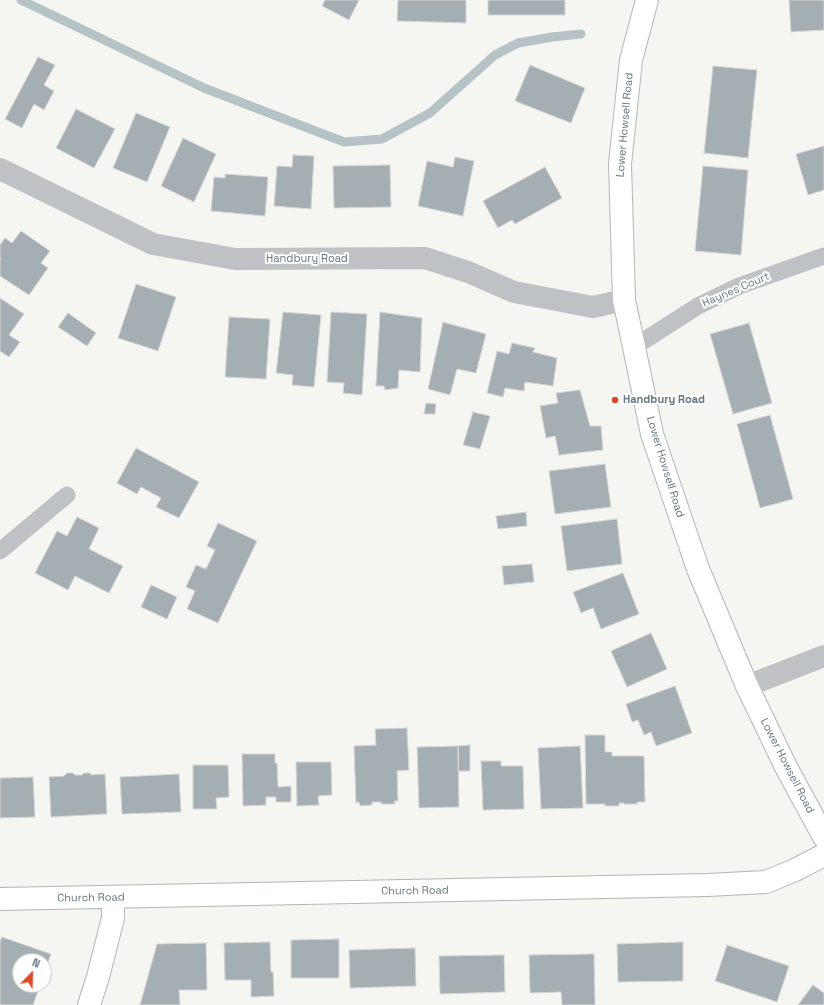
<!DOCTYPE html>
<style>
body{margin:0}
#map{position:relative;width:824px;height:1005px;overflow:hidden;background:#f5f5f2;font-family:"Space Grotesk",sans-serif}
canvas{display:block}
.north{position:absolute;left:12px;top:953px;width:40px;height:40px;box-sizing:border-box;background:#fff;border:1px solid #c1c9cd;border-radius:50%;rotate:23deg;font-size:11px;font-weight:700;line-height:16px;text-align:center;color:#657782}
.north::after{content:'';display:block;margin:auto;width:14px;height:18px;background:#df4928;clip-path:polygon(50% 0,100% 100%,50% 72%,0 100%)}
</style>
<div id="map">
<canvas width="824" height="1005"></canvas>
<div class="north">N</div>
</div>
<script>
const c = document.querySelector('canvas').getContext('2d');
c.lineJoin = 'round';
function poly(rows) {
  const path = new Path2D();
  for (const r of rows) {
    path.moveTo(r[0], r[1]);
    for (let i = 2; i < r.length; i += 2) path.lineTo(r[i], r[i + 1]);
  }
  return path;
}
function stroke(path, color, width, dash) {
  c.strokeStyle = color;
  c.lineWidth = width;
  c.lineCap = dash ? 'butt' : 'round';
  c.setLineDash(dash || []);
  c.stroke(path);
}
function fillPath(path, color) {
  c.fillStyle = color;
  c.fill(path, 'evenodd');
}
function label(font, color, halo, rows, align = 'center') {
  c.font = font + ' "Space Grotesk",sans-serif';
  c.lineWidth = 4;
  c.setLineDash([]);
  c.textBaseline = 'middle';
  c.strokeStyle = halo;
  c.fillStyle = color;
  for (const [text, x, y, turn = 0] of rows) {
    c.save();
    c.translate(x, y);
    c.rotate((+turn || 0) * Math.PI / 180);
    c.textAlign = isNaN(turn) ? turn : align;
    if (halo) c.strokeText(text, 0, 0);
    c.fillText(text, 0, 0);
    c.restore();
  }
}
stroke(poly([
 [21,0,204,88,344,142,382,139,430,113,495,55,518,43,552,37,581,34]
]), '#b5c2c6', 9);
const building = poly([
 [325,0,359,0,349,20,322,6,325,0],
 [398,0,466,0,466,23,397,21,398,0],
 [488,0,565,0,565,15,488,15,488,0],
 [789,0,824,0,824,30,791,32,789,0],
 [38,57,55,65,44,85,54,91,44,110,34,104,22,128,5,119,38,57],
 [530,65,585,88,571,123,515,101,530,65],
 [713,66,757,70,748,158,704,153,713,66],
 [76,109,115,129,94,168,56,148,76,109],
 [136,113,170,127,147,182,113,168,136,113],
 [183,138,216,154,194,202,161,186,183,138],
 [824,146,824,190,808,195,796,154,824,146],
 [293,155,314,156,311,209,274,206,277,166,292,167,293,155],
 [455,157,474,161,463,216,418,206,427,161,453,167,455,157],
 [390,165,391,207,334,208,333,166,390,165],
 [703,166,748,170,741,255,695,251,703,166],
 [545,167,562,198,515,224,512,220,498,228,483,201,545,167],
 [225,174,268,177,265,216,211,211,214,177,225,178,225,174],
 [21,231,50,251,41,263,48,268,29,295,0,276,0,261,1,259,0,259,0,245,5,238,12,243,21,231],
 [136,284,176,297,158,351,118,338,136,284],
 [0,298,24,314,9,335,20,342,9,357,0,351,0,298],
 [283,312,321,315,314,387,292,385,293,375,276,373,283,312],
 [331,312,367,314,362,395,343,393,344,383,327,382,331,312],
 [380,312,422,318,420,372,399,370,398,388,385,390,384,386,376,386,380,312],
 [68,313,96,333,87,346,58,327,68,313],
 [229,317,270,319,266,379,225,377,229,317],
 [443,322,486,334,476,373,457,369,450,395,428,389,443,322],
 [749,323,772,403,733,414,710,334,749,323],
 [512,343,535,348,533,352,557,358,553,386,525,382,524,391,505,388,503,397,487,393,497,351,509,354,512,343],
 [580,390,590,426,601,426,603,450,559,455,555,436,546,438,540,406,558,403,556,393,580,390],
 [426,403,436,404,435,414,424,414,426,403],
 [473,412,490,416,480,449,463,445,473,412],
 [770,415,793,499,760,508,737,424,770,415],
 [136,448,199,482,179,518,156,507,161,498,141,487,137,494,117,483,136,448],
 [605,464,611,507,555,514,549,471,605,464],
 [526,512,527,526,498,529,496,516,526,512],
 [77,517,99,528,89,549,123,566,109,593,75,576,68,590,35,573,57,531,67,536,77,517],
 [617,519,622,564,567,571,561,526,617,519],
 [218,523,257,541,218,623,187,609,195,591,186,587,196,565,206,569,215,550,207,546,218,523],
 [532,564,534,582,504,585,502,566,532,564],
 [623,573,639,614,601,629,593,608,581,613,573,592,623,573],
 [151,585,177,597,167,619,141,607,151,585],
 [651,633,667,669,627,687,611,651,651,633],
 [675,686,692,733,656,746,651,732,644,735,638,720,632,722,626,704,675,686],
 [407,728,409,770,397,771,398,801,394,801,395,804,381,804,381,802,372,802,372,805,360,806,359,802,356,803,354,746,376,745,375,729,407,728],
 [585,735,605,735,605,752,612,752,612,756,644,756,645,802,637,802,637,804,624,804,624,803,619,803,619,806,605,806,605,804,586,804,585,735],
 [470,745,470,771,458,771,458,746,470,745],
 [458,746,459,807,419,808,417,747,458,746],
 [580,746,583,808,541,809,538,748,580,746],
 [242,754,275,754,275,763,277,763,278,787,291,786,291,802,276,802,276,797,266,797,266,805,243,806,242,754],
 [481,761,501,761,501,766,523,766,524,809,483,810,481,761],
 [296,762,331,762,332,795,318,796,319,805,297,806,296,762],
 [193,765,228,765,229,797,216,798,217,809,193,809,193,765],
 [67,773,73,773,75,775,82,775,84,773,90,773,91,775,105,774,107,814,51,817,49,777,64,776,67,773],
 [179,774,181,812,122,814,120,777,179,774],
 [33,777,35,817,0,818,0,778,33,777],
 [2,937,51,954,44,974,44,961,20,961,20,985,40,985,33,1005,0,1005,0,941,2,937],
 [339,939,339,978,291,978,291,940,339,939],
 [270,942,271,972,273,972,274,996,251,997,251,980,225,980,224,943,270,942],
 [683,942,683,981,618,982,617,944,683,942],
 [206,943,207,990,179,990,180,1005,140,1005,157,944,206,943],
 [727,945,789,966,777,1002,715,981,727,945],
 [415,948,416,986,350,988,349,950,415,948],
 [594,954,595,1005,562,1005,561,992,530,993,529,955,594,954],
 [504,955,505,992,440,994,439,956,504,955],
 [813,985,824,993,824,1005,798,1005,813,985]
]);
fillPath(building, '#a5aeb3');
stroke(building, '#d7d6d4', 1);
const secondary = poly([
 [647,0,631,60,620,164,624,300,634,347,652,434,698,569,747,686,786,767,824,837],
 [0,899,707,885,766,882,795,870,824,855],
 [89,1005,98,977,113,918,113,898]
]);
stroke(secondary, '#b0b6ba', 24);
stroke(poly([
 [634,347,698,306,739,286,824,256],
 [0,551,67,495]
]), '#bec2c5', 17);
stroke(poly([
 [0,169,153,244,235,259,425,258,468,272,514,292,593,307,624,300],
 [747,686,824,656]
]), '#bec2c5', 22);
stroke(secondary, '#fff', 22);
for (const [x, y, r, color] of [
 [615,400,4,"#df4928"]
]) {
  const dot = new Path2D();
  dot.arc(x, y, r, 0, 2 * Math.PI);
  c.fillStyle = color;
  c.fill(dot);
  stroke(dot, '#fff', 1.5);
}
label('11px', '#657782', '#fff', [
 ["Lower Howsell Road",625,125,-85],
 ["Handbury Road",307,259],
 ["Haynes Court",736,290,-23],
 ["Lower Howsell Road",665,467,73],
 ["Lower Howsell Road",787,766,63],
 ["Church Road",415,891,-1],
 ["Church Road",91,898,-1]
]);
label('bold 11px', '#657782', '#fff', [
 ["Handbury Road",623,400]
], 'left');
</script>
